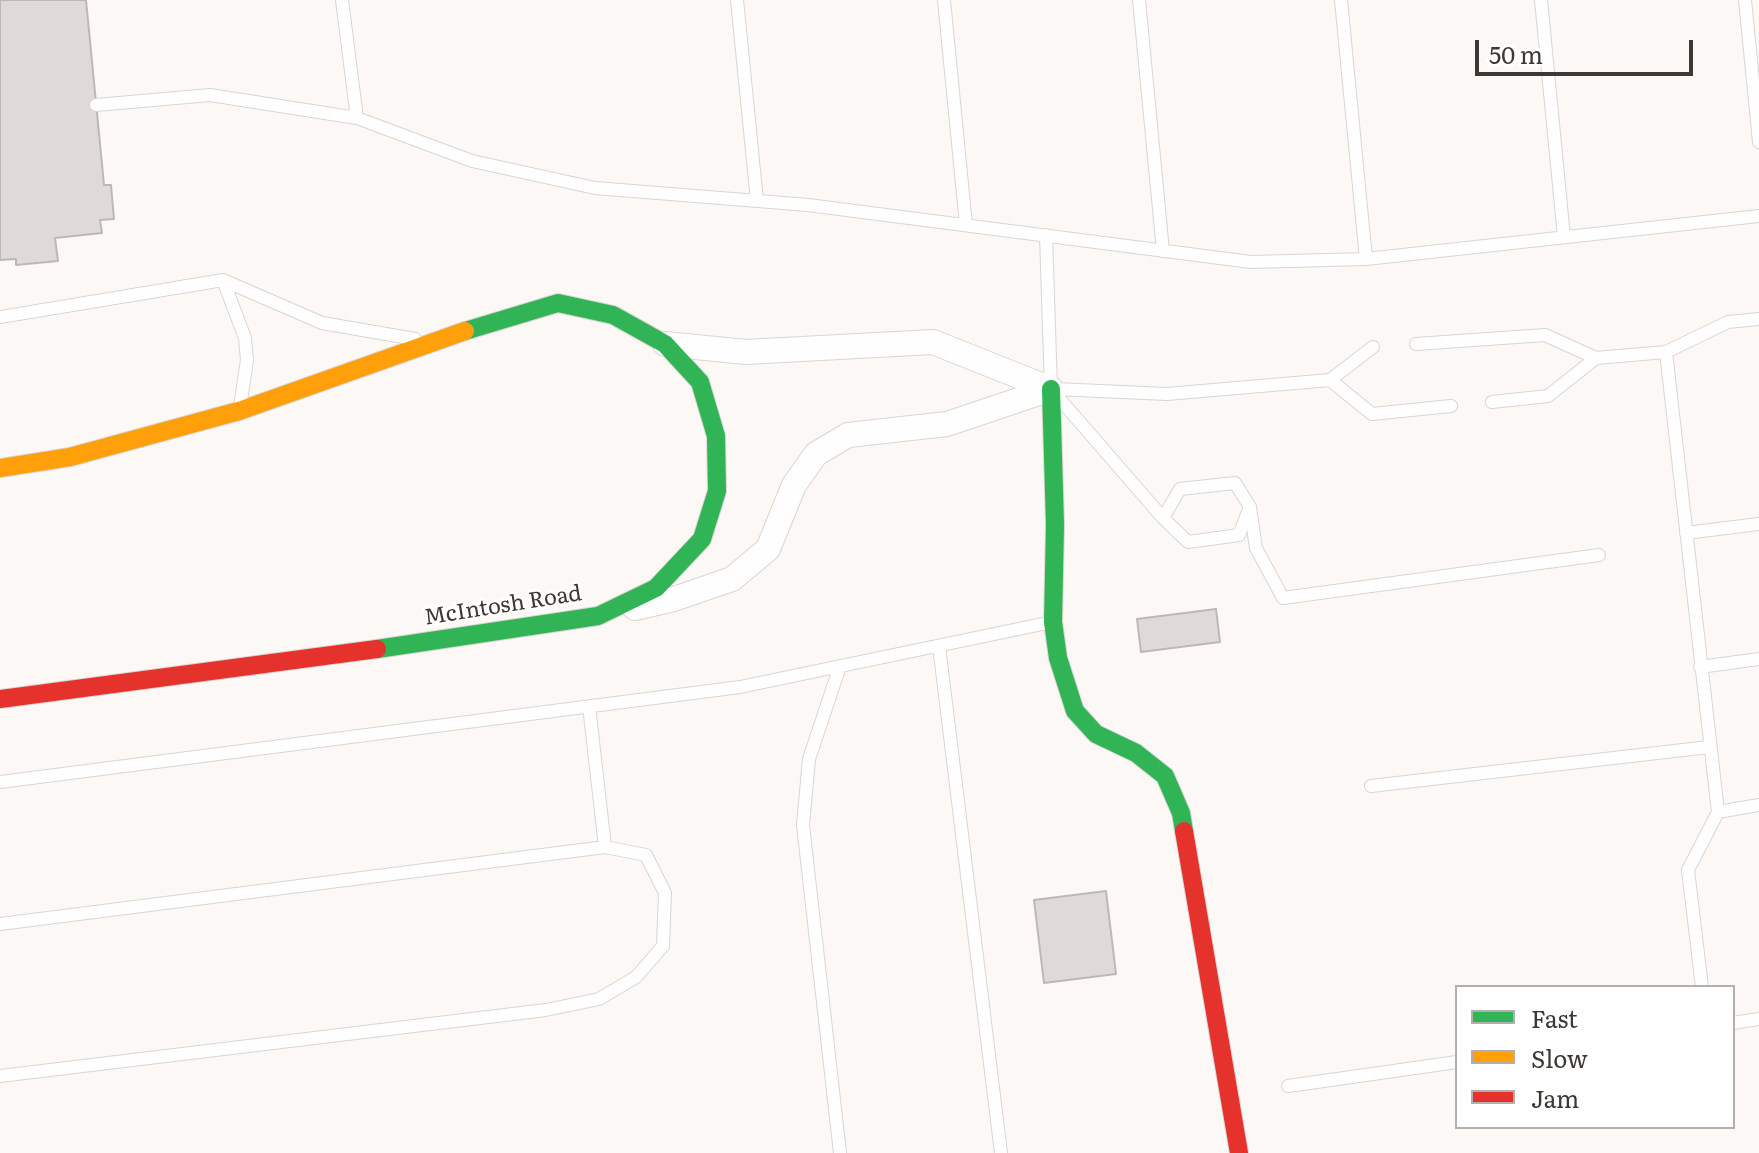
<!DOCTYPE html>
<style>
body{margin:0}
#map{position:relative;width:1759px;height:1153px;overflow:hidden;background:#fcf8f6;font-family:Literata,serif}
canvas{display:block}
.legend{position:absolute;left:1455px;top:985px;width:280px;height:144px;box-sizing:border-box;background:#fff;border:2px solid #b2afae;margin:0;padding:10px 14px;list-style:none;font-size:24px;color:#3e3835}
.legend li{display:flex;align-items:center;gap:16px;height:40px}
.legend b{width:40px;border:2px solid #b2afae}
.scale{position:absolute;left:1475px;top:40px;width:218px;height:36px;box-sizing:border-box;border:4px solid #3e3835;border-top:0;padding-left:10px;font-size:24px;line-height:28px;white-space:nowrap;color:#3e3835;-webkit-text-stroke:6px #fff;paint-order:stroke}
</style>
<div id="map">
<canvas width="1759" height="1153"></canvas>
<ul class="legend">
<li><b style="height:10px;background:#30b455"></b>Fast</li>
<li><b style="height:10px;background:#ff9f0a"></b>Slow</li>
<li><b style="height:10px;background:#e5322d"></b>Jam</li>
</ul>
<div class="scale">50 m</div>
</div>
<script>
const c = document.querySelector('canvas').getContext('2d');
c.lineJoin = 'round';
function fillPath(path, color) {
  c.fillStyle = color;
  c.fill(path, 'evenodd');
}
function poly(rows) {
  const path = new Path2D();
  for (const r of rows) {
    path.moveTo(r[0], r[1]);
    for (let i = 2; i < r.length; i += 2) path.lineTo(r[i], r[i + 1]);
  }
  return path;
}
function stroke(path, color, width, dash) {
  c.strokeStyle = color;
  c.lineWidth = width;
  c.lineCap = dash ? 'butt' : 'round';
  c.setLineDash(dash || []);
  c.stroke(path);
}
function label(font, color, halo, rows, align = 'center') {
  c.font = font + ' Literata,serif';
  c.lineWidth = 6;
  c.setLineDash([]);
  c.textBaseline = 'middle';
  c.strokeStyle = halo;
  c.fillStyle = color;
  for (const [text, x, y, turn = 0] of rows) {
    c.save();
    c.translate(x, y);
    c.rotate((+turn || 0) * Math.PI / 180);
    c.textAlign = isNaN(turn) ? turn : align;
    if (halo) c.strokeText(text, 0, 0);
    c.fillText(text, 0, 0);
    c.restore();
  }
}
const building = poly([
 [0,0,86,0,104,185,111,185,114,219,100,220,102,233,55,238,58,261,16,265,16,259,0,260,0,0],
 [1216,609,1220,642,1141,652,1137,619,1216,609],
 [1106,891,1116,974,1044,983,1034,900,1106,891]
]);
fillPath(building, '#dfdad8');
stroke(building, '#bdb8b6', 2);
const lane = poly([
 [342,0,357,118],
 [737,0,757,201],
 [944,0,966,225],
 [1139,0,1163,251],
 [1341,0,1366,259],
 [1541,0,1564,237],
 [1745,0,1759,142],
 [96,105,210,95,357,118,472,161,595,188,808,205,1251,262,1366,259,1759,216],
 [1046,235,1051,389,1163,518],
 [0,317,223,280],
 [1416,344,1545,335,1596,358,1666,352,1728,322,1759,319],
 [1666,352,1718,812,1688,870,1702,987],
 [1330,380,1372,414,1451,406],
 [1055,389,1167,394,1330,380,1373,347],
 [1492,402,1548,396,1596,358],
 [240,407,247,360,245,338,223,280,322,323,415,339],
 [1250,507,1239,535,1188,542,1163,518,1180,489,1235,483,1250,507,1256,548,1283,598,1599,555],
 [1686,533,1759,524],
 [939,646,1001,1153],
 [840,666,809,759,803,825,840,1153],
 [1700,667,1759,659],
 [589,706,605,847],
 [0,782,740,687,1052,622],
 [1371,786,1709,747],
 [1718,812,1759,805],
 [0,924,605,847,646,855,665,893,663,946,636,977,599,999,546,1010,0,1076],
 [1733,1023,1759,1019],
 [1288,1086,1457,1062]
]);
const street = poly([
 [665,344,746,352,933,342,1051,389],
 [635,608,674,599,732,579,768,549,794,485,816,454,848,435,947,424,1051,389]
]);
const fast = poly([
 [1051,389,1055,525,1053,622,1058,658,1075,711,1096,734,1136,753,1165,776,1181,813,1184,831],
 [377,649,598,616,656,588,702,539,717,491,716,436,700,382,665,344,613,315,558,303,465,331]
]);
const slow = poly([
 [0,468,70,457,239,411,465,331]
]);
const jam = poly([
 [0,699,377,649],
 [1184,831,1239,1153]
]);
stroke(lane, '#dad5d2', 14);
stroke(street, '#dad5d2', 26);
stroke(fast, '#dad5d2', 20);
stroke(slow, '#dad5d2', 20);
stroke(jam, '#dad5d2', 20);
stroke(lane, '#fffefe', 12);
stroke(street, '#fffefe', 24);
stroke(fast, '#30b455', 18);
stroke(slow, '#ff9f0a', 18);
stroke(jam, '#e5322d', 18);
label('22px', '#3e3835', '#fff', [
 ["McIntosh Road",503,606,-9]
]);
</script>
